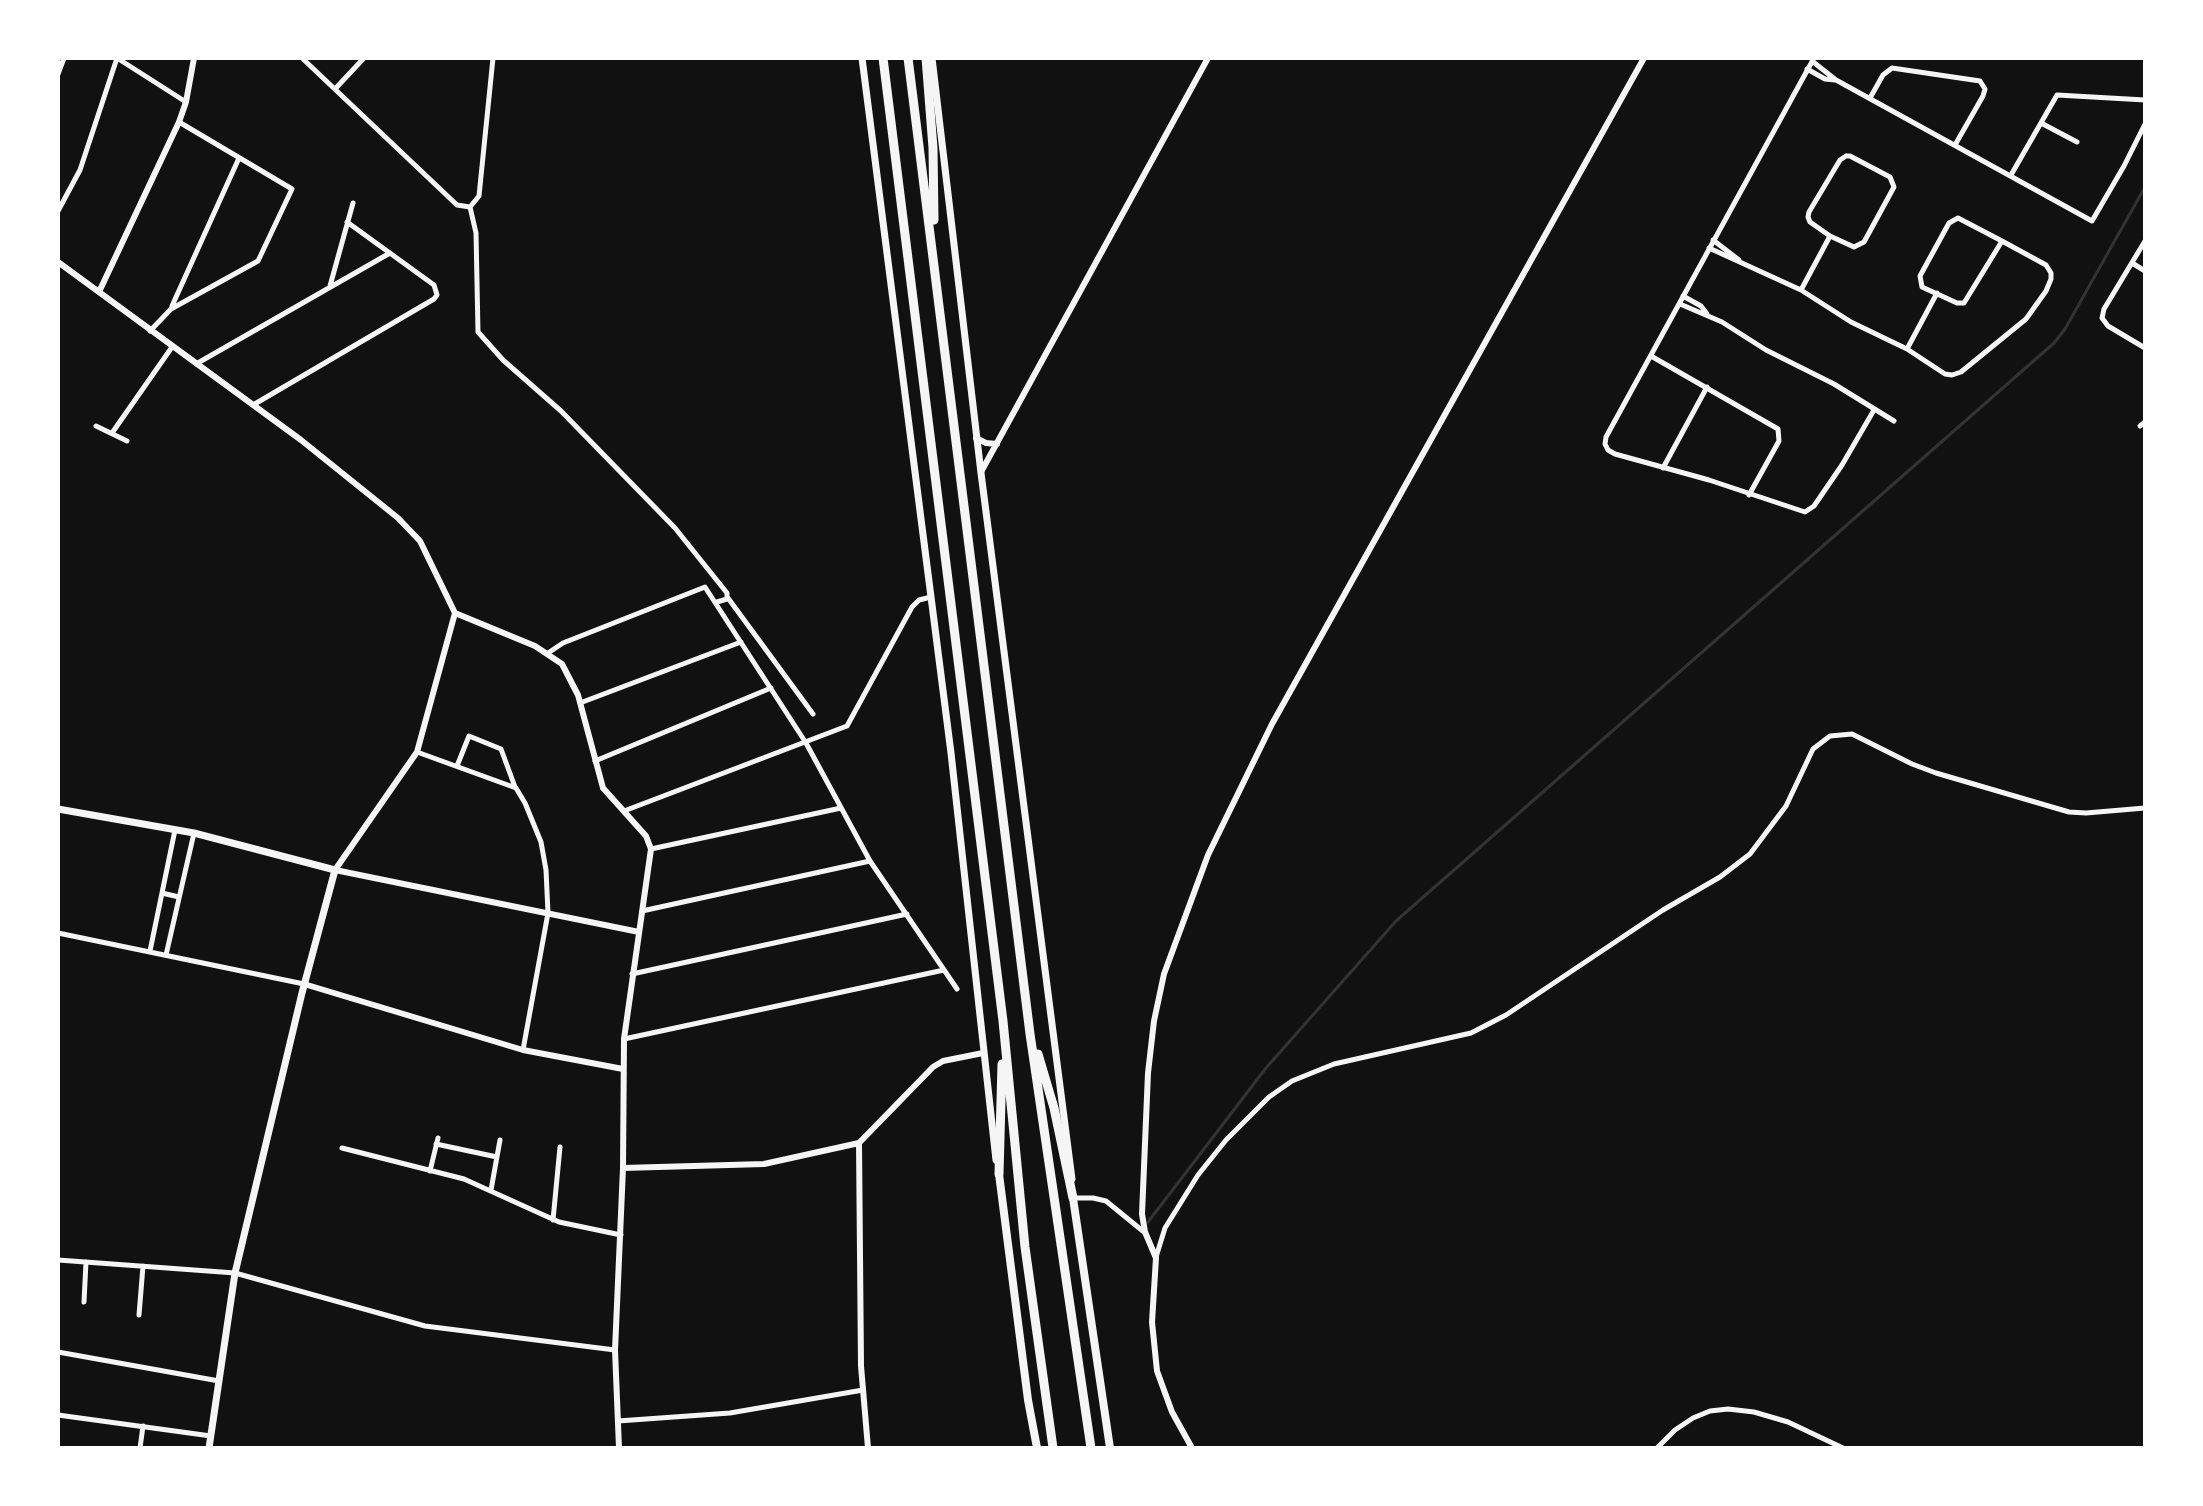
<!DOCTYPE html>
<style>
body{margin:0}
#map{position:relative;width:2203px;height:1506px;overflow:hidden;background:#111;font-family:"Public Sans",sans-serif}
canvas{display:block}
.frame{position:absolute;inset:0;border:60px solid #fff;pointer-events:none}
</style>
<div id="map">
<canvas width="2203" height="1506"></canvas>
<div class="frame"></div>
</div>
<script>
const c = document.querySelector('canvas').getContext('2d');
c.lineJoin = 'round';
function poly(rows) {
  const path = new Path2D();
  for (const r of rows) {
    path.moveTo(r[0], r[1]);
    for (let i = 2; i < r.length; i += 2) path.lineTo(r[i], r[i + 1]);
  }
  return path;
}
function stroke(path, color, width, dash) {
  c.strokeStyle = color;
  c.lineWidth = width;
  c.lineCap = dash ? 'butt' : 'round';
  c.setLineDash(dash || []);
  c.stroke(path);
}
stroke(poly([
 [1148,1222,1266,1068,1396,921,2054,343,2065,329,2145,187]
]), '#333', 3);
stroke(poly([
 [302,58,457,205,470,207],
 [1814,58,1606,437,1605,444,1608,450,1615,454,1709,480,1805,512,1814,506,1842,465,1874,410],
 [1812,61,1836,80,2092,221,2124,166,2145,124],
 [1807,69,1825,79,1835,80],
 [58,74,64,58],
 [335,89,364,58],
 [1870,98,1883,75,1892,68,1980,81,1985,89,1983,96,1955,145],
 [2041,123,2077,142],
 [1846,156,1850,156,1890,177,1894,187,1864,242,1854,247,1830,236,1810,222,1808,217,1809,212,1840,160,1846,156],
 [2011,175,2057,95,2145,100],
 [470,207,476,233,478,332,503,360,561,411,675,528,727,593,727,599,717,602],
 [470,207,479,196,493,58],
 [58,211,80,170,117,58,186,102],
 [1713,240,1739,260],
 [2145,241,2104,309,2102,318,2108,326,2145,348],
 [1709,248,1801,290,1851,322,1907,349,1945,374,1952,375,1961,372,2026,319,2046,291,2051,279,2051,273,2046,265,2002,241,1958,218,1949,223,1920,276,1922,287,1957,303,1964,303,2002,241],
 [2132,263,2145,271],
 [330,286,353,203],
 [1801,290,1830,236],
 [1683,296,1701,306,1707,314],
 [1680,304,1722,322,1766,350,1834,384,1894,421],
 [172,306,239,158],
 [150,331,171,309,258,261,292,189,179,122],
 [1907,349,1937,293],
 [1651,356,1778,429,1779,441,1749,495],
 [196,364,390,253],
 [253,405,434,299,437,295,434,285,347,222],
 [96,426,127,441],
 [2140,426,2145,422],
 [112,433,172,347],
 [1663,468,1707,387],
 [728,598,813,714],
 [548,653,563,643,705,587,806,743,870,861,957,989],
 [580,703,741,642],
 [417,752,516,788,525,803,541,842,546,870,548,913,523,1050],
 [595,761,771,688],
 [457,766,469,736,501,749,515,787],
 [624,811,847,726,912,607,919,600,931,597],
 [651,849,841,808],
 [162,893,179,897],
 [642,911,870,861],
 [58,933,304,984],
 [150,951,175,830],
 [166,955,194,833],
 [632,974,907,914],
 [624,1039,944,970],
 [436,1144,497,1157],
 [342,1148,464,1179,559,1222,621,1235],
 [430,1171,438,1138],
 [491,1190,500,1140],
 [1074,1198,1093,1198,1106,1201,1144,1232],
 [553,1220,560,1147],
 [1156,1257,1165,1228,1198,1175,1226,1140,1269,1097,1292,1081,1334,1064,1471,1033,1506,1015,1663,910,1720,877,1750,854,1786,806,1813,749,1830,736,1852,734,1912,764,1936,773,2069,812,2086,813,2145,808],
 [58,1260,235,1273,425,1326,615,1350],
 [84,1302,86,1262],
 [139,1315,143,1266],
 [58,1352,219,1381],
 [58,1415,211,1436],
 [618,1421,730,1413,863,1390],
 [140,1448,143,1426],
 [1657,1448,1675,1430,1693,1418,1710,1411,1728,1409,1754,1412,1788,1422,1843,1448]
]), '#f5f5f5', 5);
stroke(poly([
 [58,262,301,440,398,518,420,541,455,613],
 [99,292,179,122,186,102,194,58],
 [976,438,986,443,997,444],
 [981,472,1208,58],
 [455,613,535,646,562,664,578,695,603,788,646,836,651,849,624,1039,623,1168,615,1350,619,1448],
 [455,613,417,752,335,870,639,932],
 [304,984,523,1050,623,1069],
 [859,1143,861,1366,868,1448],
 [623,1168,764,1164,859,1143,933,1067,943,1061,983,1053],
 [1192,1448,1172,1412,1157,1371,1152,1322,1156,1258,1145,1232,1142,1214,1148,1073,1154,1021,1164,974,1208,855,1272,724,1644,58]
]), '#f5f5f5', 6);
stroke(poly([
 [862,58,951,753,996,1160],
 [932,58,981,473,1072,1179],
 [58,809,194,833,335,870,302,993,235,1273,209,1448]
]), '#f5f5f5', 7);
stroke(poly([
 [999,1174,1028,1400,1037,1448],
 [1073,1198,1110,1448]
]), '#f5f5f5', 8);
stroke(poly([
 [883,58,1003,1021,1025,1247,1053,1448],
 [908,58,1030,1034,1091,1448],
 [926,58,933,148,934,220],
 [1038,1054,1054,1108,1073,1198],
 [999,1174,1002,1064]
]), '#f5f5f5', 9);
</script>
